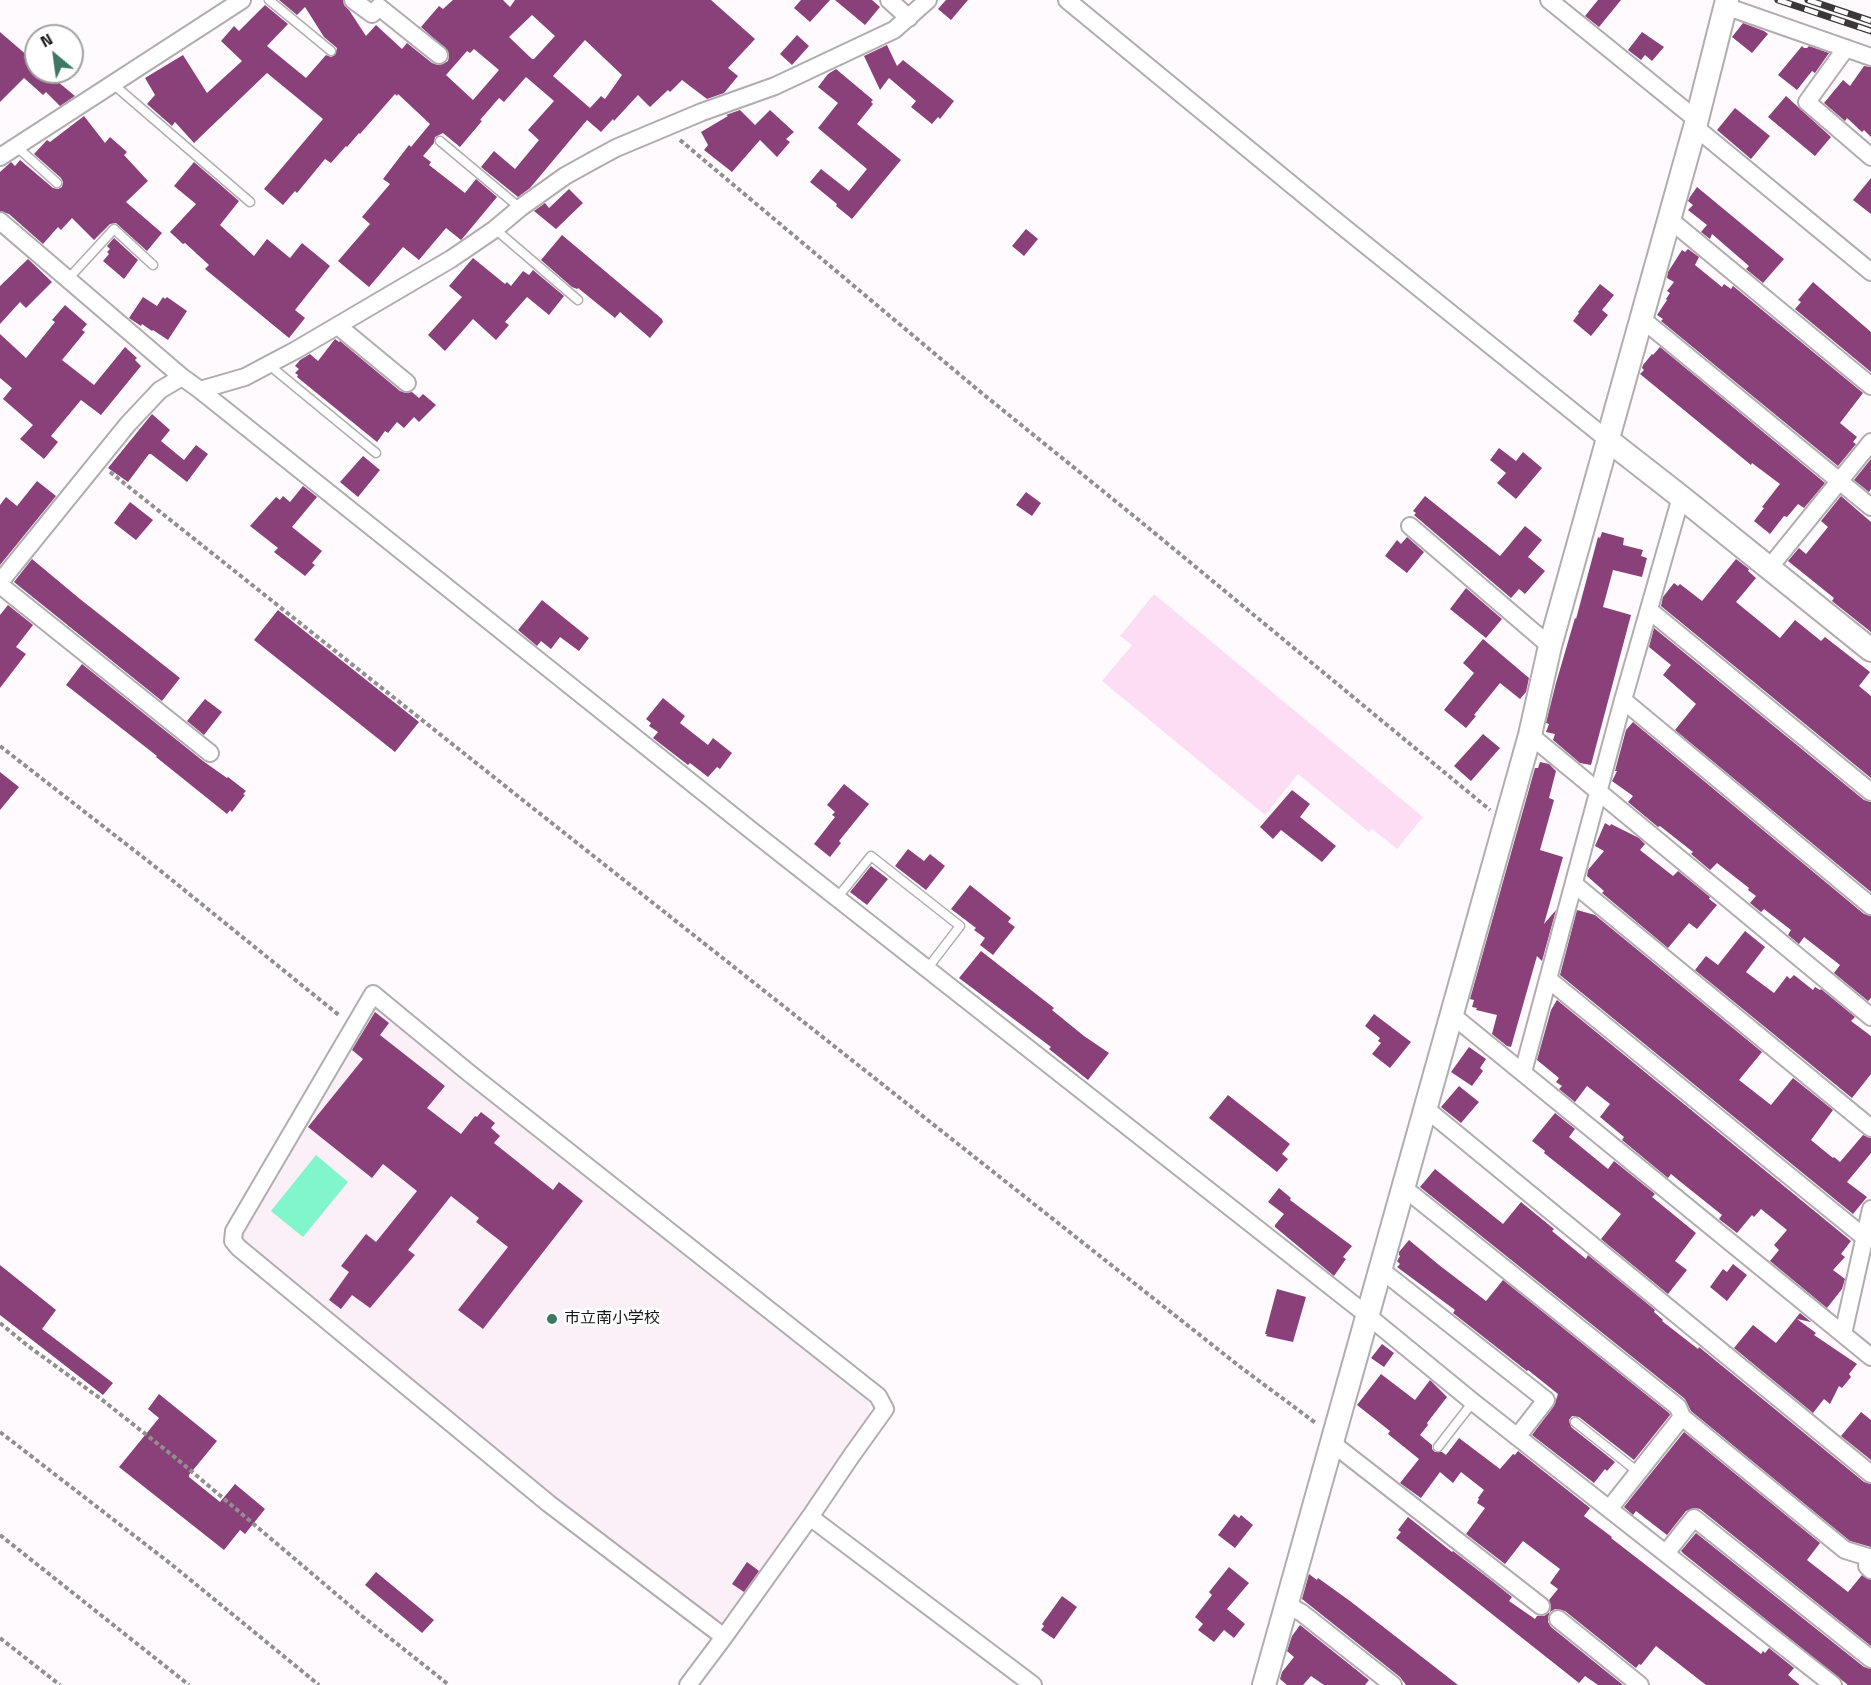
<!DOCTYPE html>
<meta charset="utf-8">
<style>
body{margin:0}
#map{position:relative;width:1871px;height:1685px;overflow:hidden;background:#fffafd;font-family:"Titillium Web",sans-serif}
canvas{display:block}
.north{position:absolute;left:24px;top:24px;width:60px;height:60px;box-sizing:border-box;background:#fff;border:2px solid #a3a2a3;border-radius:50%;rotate:331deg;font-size:16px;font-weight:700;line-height:24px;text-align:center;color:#191718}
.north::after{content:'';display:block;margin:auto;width:21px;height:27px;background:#3c7863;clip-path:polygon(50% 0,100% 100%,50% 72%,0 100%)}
</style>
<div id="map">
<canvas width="1871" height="1685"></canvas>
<div class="north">N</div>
</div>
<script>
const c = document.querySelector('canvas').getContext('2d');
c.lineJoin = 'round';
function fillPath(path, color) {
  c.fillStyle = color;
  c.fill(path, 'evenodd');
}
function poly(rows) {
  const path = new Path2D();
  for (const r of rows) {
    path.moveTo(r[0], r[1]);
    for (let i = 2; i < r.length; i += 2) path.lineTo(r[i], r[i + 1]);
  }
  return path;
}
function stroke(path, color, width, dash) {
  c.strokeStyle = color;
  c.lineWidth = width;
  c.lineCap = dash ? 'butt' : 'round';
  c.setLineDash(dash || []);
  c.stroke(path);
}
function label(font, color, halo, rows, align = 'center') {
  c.font = font + ' "Titillium Web","Noto Sans JP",sans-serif';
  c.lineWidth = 6;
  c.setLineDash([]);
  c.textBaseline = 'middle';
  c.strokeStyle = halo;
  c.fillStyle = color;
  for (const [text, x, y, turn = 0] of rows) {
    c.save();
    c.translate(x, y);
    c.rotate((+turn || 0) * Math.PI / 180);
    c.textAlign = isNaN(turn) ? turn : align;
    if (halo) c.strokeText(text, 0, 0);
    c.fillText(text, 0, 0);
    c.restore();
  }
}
fillPath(poly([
 [375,1003,867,1396,870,1415,725,1627,719,1628,240,1242,238,1233]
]), '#fbeff8');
fillPath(poly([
 [1154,594,1423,817,1397,849,1372,829,1369,832,1298,774,1265,815,1102,681,1132,645,1120,636]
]), '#fdddf4');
fillPath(poly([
 [316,1155,348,1182,303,1237,271,1211]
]), '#81f5cb');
fillPath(poly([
 [279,0,343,0,344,5,349,10,366,36,376,25,402,49,407,43,432,63,438,65,443,64,448,61,449,56,448,51,421,27,439,6,443,9,453,0,503,0,510,7,515,0,711,0,755,39,728,68,738,76,724,93,707,99,682,80,670,92,668,90,650,107,638,95,614,121,613,119,601,132,587,120,530,188,518,197,481,167,494,151,515,169,539,140,528,130,554,101,526,77,504,102,499,98,480,120,482,121,460,147,443,133,435,137,434,143,423,156,431,162,429,165,465,193,476,179,497,197,462,239,461,240,446,228,419,260,403,247,369,287,338,261,370,224,362,217,390,184,383,179,409,145,411,147,430,124,398,94,397,96,395,94,360,134,359,133,347,147,346,146,331,163,325,159,297,193,295,191,283,205,264,189,323,119,267,73,194,143,175,122,172,126,147,104,155,95,145,78,183,55,207,93,242,61,221,41,234,26,239,31,265,5,288,24,267,46,306,78,326,55,331,57,335,55,337,48,324,37,305,7,297,15],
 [532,15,555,36,534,59,532,59,509,37],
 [585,40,622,75,605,99,601,96,590,108,553,76],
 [474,49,499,70,473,100,446,75,467,51,470,53],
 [801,0,830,0,810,22,794,8],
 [835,0,872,0,880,7,865,25],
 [946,0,968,0,951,20,938,9],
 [1598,0,1621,0,1599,27,1585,16],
 [1743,23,1764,31,1768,34,1752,53,1732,37],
 [0,32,36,63,36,72,46,72,75,96,60,106,46,92,43,95,24,78,0,102],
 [1642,32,1664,47,1652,61,1645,55,1641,60,1628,50],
 [797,35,809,46,792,65,780,54],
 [887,45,897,66,903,60,954,101,940,119,938,117,932,124,911,107,916,101,889,78,880,90,864,56],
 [1802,46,1804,48,1807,48,1809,46,1829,53,1815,73,1812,71,1797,90,1778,75],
 [1864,66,1871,67,1871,137,1864,130,1862,132,1847,118,1845,121,1824,103,1843,80,1850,86],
 [836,69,873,100,871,102,873,104,857,124,901,160,852,219,836,206,837,204,810,182,821,169,849,191,867,169,818,128,838,103,818,87,828,74],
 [1786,96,1831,137,1815,156,1768,117],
 [1735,108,1770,136,1751,159,1717,130],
 [740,110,755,125,770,110,794,132,786,139,790,142,777,157,760,140,732,172,704,150,708,145,701,132,728,116,726,115],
 [84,116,105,143,110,137,127,152,124,155,148,181,126,202,162,233,147,251,116,223,110,224,94,240,72,218,61,230,58,227,43,244,9,214,0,211,0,172,11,162,15,166,20,160,53,188,58,189,62,187,63,182,61,178,34,154,47,140,50,142],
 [194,162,239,201,220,225,254,256,267,239,290,258,302,243,330,266,295,310,305,318,289,338,205,269,209,265,185,243,183,244,170,232,196,204,174,186],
 [1871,178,1871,214,1853,200],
 [1697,187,1784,259,1763,283,1746,269,1749,266,1712,234,1710,239,1701,232,1707,225,1688,210,1693,205,1688,201,1690,197],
 [569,189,583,203,556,229,534,211,545,203,549,208],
 [1026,229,1038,239,1024,256,1012,246],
 [562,235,662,319,663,322,650,338,620,312,615,318,578,288,577,289,572,287,541,260],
 [114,238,138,260,124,279,103,261,109,254,107,252,110,249,107,246],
 [1688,249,1699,257,1695,265,1722,287,1724,284,1731,289,1733,286,1863,393,1840,423,1857,437,1853,442,1856,444,1838,466,1661,321,1663,319,1657,315,1667,300,1666,299,1670,293,1667,291,1674,282,1667,278,1668,272,1682,250,1685,252],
 [473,258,505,284,507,282,511,286,523,271,529,275,533,270,564,296,549,315,527,297,505,322,509,325,496,340,473,319,445,351,428,335,462,297,449,286],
 [28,259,52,282,26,308,20,302,0,324,0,286],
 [1813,282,1871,332,1871,372,1795,309,1801,302,1798,300],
 [1600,284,1614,295,1602,310,1608,315,1591,336,1573,321,1579,313,1578,312],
 [143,297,157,306,163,297,165,299,167,297,187,311,168,340,153,330,152,331,142,324,141,326,129,318],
 [65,305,87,324,82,330,85,332,62,360,94,385,125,347,137,358,135,360,141,366,101,415,81,400,51,436,58,442,44,459,20,439,33,425,3,399,12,388,0,378,0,334,26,358,55,322,52,320],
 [335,339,339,342,340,341,400,391,406,393,412,392,419,398,423,394,436,405,419,422,414,417,404,428,397,422,388,433,385,431,377,442,297,377,298,375,295,373,299,369,295,366,300,360,310,354,318,361],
 [1660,347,1825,483,1804,508,1798,504,1787,517,1784,516,1770,534,1754,521,1764,508,1762,507,1780,484,1752,463,1751,465,1640,374,1644,370,1642,368,1643,365,1652,354,1653,355],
 [152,414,170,430,161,441,184,460,196,445,208,454,187,482,151,454,149,454,128,482,108,468],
 [1499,448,1516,461,1523,452,1542,468,1516,499,1497,483,1506,473,1490,460],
 [363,456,380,470,358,497,340,482],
 [1871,459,1871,489,1869,492,1854,480],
 [37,481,56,496,0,565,0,505,6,497,17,506],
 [303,486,317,497,292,527,322,551,312,563,315,565,305,576,274,552,278,548,250,526,276,497,280,500,283,496,290,502],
 [1026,492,1041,503,1032,516,1016,505],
 [1425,496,1500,556,1525,526,1542,540,1528,557,1545,571,1525,594,1519,589,1511,598,1414,515,1416,513,1413,511],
 [1841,496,1871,522,1871,632,1832,601,1834,598,1788,561,1799,548,1806,554,1828,527,1821,521],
 [130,502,153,520,136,540,114,523],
 [1602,532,1624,538,1623,545,1643,550,1641,556,1647,558,1642,577,1613,570,1603,607,1631,615,1591,765,1580,763,1553,740,1555,734,1546,732,1549,724,1546,723,1556,683,1575,618,1576,619,1598,537,1600,538],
 [1407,537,1424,552,1407,573,1385,556,1397,540,1401,544],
 [32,559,80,599,180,678,162,701,14,582],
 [1736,559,1749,569,1748,571,1756,578,1736,602,1780,638,1795,620,1821,641,1825,637,1870,672,1859,686,1871,696,1871,778,1661,606,1663,597,1674,583,1678,586,1680,584,1702,601],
 [1466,588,1502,619,1486,638,1450,609],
 [542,600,589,638,579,651,560,637,551,649,541,641,537,646,518,630],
 [8,605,33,625,16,647,26,654,0,688,0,615],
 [278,610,419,722,395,752,254,640],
 [1654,628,1864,800,1871,802,1871,892,1675,730,1696,704,1663,675,1671,665,1649,647],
 [1483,639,1529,678,1526,692,1520,699,1500,683,1474,715,1476,716,1466,728,1444,710,1474,673,1463,663],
 [82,664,203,761,227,778,228,777,246,791,243,794,245,795,232,812,230,810,227,814,156,757,157,756,66,685],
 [663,698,685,716,680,723,708,745,713,738,732,753,720,769,717,767,708,777,690,763,688,765,653,738,658,732,649,726,651,723,646,719],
 [205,699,222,712,204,735,187,721],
 [1633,722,1864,914,1871,916,1871,998,1868,1001,1834,973,1840,965,1804,937,1799,944,1788,935,1791,930,1764,909,1761,912,1750,903,1756,896,1748,890,1749,888,1717,863,1710,870,1691,854,1693,852,1660,826,1658,827,1628,802,1633,796,1612,781,1617,771,1615,771,1626,730],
 [1483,734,1500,748,1471,781,1454,766],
 [1540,762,1549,764,1556,771,1549,798,1554,800,1540,850,1563,857,1544,924,1556,910,1542,961,1537,956,1511,1047,1507,1046,1492,1034,1497,1015,1476,1010,1477,1008,1472,1007,1474,1000,1470,999,1535,768,1538,768],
 [0,772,19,787,0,810],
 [844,784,869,804,839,841,841,843,830,857,814,844,835,817,832,815,835,812,827,805],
 [1292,790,1310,804,1300,817,1336,846,1322,862,1281,830,1273,839,1260,827],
 [1605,823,1610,826,1611,824,1639,838,1645,844,1640,850,1673,876,1678,871,1710,897,1709,899,1717,905,1697,929,1689,923,1668,948,1602,893,1604,891,1587,876,1588,870,1604,851,1595,846],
 [908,849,924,861,930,854,945,866,926,890,895,866],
 [871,866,888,879,867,905,850,892],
 [970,885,1011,918,1008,922,1015,927,993,955,980,945,985,938,974,930,976,928,951,909],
 [1577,910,1595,915,1762,1052,1739,1080,1771,1105,1793,1078,1833,1110,1811,1140,1833,1158,1834,1157,1840,1162,1863,1135,1871,1138,1871,1153,1847,1182,1867,1197,1853,1214,1560,975],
 [1745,931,1765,947,1746,972,1774,993,1787,976,1790,979,1794,975,1813,990,1815,987,1820,990,1821,989,1855,1017,1851,1021,1871,1036,1871,1074,1852,1098,1695,970,1706,956,1718,965],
 [981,951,1054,1008,1052,1010,1084,1036,1109,1053,1088,1080,1049,1049,1051,1047,959,978],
 [1557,1000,1851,1241,1841,1254,1845,1257,1833,1270,1845,1279,1842,1289,1827,1308,1770,1261,1779,1250,1774,1245,1787,1230,1761,1209,1754,1217,1752,1215,1737,1233,1719,1219,1722,1215,1687,1187,1671,1174,1668,1178,1622,1140,1624,1137,1600,1117,1610,1104,1587,1086,1575,1102,1559,1089,1562,1086,1556,1082,1559,1078,1537,1060,1551,1010],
 [375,1012,389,1023,380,1035,445,1086,427,1108,461,1134,475,1116,477,1117,481,1112,495,1123,491,1128,500,1136,494,1143,553,1190,559,1182,583,1201,483,1329,458,1310,508,1247,476,1222,479,1218,451,1196,408,1250,415,1255,370,1308,352,1295,341,1309,329,1300,349,1272,341,1266,366,1234,376,1242,417,1191,383,1164,372,1178,308,1127,363,1059,352,1050],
 [1374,1014,1411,1042,1390,1068,1372,1054,1381,1043,1378,1041,1380,1038,1365,1026],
 [1469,1047,1486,1059,1480,1068,1483,1071,1472,1086,1451,1072],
 [1459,1086,1479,1102,1461,1123,1441,1107],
 [1228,1095,1290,1144,1282,1154,1288,1159,1277,1172,1209,1118],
 [1555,1113,1575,1129,1569,1137,1608,1169,1614,1161,1655,1194,1652,1197,1696,1233,1675,1261,1687,1270,1668,1294,1601,1239,1621,1214,1544,1153,1545,1151,1532,1141],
 [1435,1169,1503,1224,1521,1202,1554,1229,1552,1231,1586,1259,1588,1255,1655,1310,1654,1312,1663,1320,1662,1321,1698,1349,1699,1347,1864,1482,1871,1484,1871,1547,1850,1541,1691,1411,1685,1399,1420,1187],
 [1279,1188,1291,1198,1290,1200,1352,1246,1343,1257,1346,1259,1334,1276,1275,1227,1275,1225,1284,1214,1268,1202],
 [1409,1240,1439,1265,1486,1301,1503,1280,1669,1413,1670,1415,1634,1460,1579,1417,1572,1416,1569,1420,1571,1427,1615,1462,1607,1471,1605,1469,1594,1483,1532,1435,1554,1406,1558,1394,1528,1370,1527,1371,1453,1313,1455,1310,1397,1267,1400,1264,1397,1261,1400,1256,1399,1255,1399,1252],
 [1733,1264,1747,1275,1727,1301,1710,1287,1723,1269,1727,1272],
 [0,1265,56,1310,42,1329,113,1383,103,1395,0,1315],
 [1277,1289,1306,1297,1293,1342,1266,1336,1267,1334,1265,1334],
 [1800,1313,1811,1322,1797,1319,1816,1333,1814,1335,1857,1364,1849,1374,1851,1377,1842,1388,1839,1386,1830,1404,1824,1399,1813,1413,1734,1348,1753,1325,1776,1343],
 [1382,1344,1394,1353,1384,1367,1371,1358],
 [1381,1374,1415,1400,1430,1380,1447,1397,1427,1423,1428,1425,1420,1435,1432,1445,1432,1449,1435,1452,1442,1452,1446,1455,1459,1438,1500,1469,1513,1454,1515,1455,1518,1451,1590,1508,1584,1516,1612,1537,1611,1538,1761,1654,1763,1651,1765,1653,1769,1648,1794,1668,1788,1675,1800,1685,1706,1685,1656,1646,1641,1665,1639,1664,1636,1668,1565,1611,1555,1609,1550,1612,1548,1617,1548,1622,1551,1627,1623,1685,1598,1685,1585,1676,1579,1683,1396,1538,1401,1532,1398,1530,1408,1517,1452,1552,1453,1551,1492,1581,1512,1597,1509,1601,1535,1619,1537,1616,1544,1616,1550,1612,1551,1607,1549,1600,1558,1589,1550,1583,1560,1569,1523,1541,1505,1564,1466,1534,1485,1508,1477,1503,1479,1499,1478,1498,1484,1490,1461,1472,1453,1483,1440,1472,1421,1498,1400,1483,1419,1459,1388,1434,1390,1431,1357,1405],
 [159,1394,217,1441,189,1475,189,1477,220,1502,235,1484,265,1509,245,1534,240,1530,224,1550,119,1467,159,1418,148,1409],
 [1861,1412,1871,1420,1871,1460,1841,1436],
 [1684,1432,1820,1543,1807,1560,1848,1592,1862,1575,1871,1580,1871,1646,1700,1509,1695,1508,1686,1511,1667,1535,1636,1511,1633,1515,1624,1507],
 [1234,1514,1239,1518,1241,1515,1253,1525,1235,1548,1218,1535],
 [1696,1533,1864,1667,1871,1669,1871,1685,1848,1685,1684,1554,1681,1551],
 [747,1562,759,1571,744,1592,732,1584],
 [1229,1567,1249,1583,1227,1609,1245,1624,1234,1638,1224,1630,1214,1642,1198,1630,1203,1624,1195,1617,1212,1595,1209,1592],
 [376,1572,434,1620,422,1633,365,1585],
 [1309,1574,1317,1580,1318,1578,1350,1601,1458,1685,1406,1685,1400,1677,1302,1599],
 [1062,1596,1077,1607,1054,1639,1041,1630,1044,1626,1042,1624],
 [1300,1625,1369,1680,1365,1685,1324,1685,1311,1676,1303,1685,1287,1685,1280,1679,1282,1672,1294,1657,1287,1651,1292,1636]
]), '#8a417a');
const lane = poly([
 [269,0,331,51],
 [113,84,250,202],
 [440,141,520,208],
 [16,146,57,183],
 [495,229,578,300],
 [68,279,114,229,153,265],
 [269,365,376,453],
 [837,898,871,856,960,926,927,969],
 [1575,1422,1638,1472],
 [1438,1447,1473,1402]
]);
const street = poly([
 [353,0,372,14,379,7,439,55],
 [889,0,909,18],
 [1067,0,1331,217,1608,440],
 [1549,0,1697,120],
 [1725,6,1871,57],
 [1846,48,1807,102,1871,157],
 [1695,127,1871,272],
 [0,157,242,0],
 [1669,219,1871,386],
 [0,221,182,377,200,390,752,831,1367,1315,1473,1402,1833,1685],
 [1642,319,1871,507],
 [338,326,407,383],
 [200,390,245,377,296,350,451,259,495,229,520,208,565,176,592,161,616,148,702,112,775,86,894,30,928,0],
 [1410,526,1550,646],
 [1769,568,1871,442],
 [0,582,128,424,160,390,182,377],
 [0,585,210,753],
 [1649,610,1871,792],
 [1623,700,1871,906],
 [1530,735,1871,1017],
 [1574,884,1871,1128],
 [1548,979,1864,1237],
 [1452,1015,1871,1357],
 [1523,1072,1623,700,1681,497],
 [1425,1108,1871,1474],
 [1404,1188,1678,1407,1682,1417,1845,1550,1868,1557,1867,1566,1871,1570],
 [1380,1269,1546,1400,1517,1437],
 [1843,1334,1871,1209],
 [1332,1443,1541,1606],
 [1609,1509,1682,1417],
 [810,1517,1033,1685],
 [1666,1553,1694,1518,1871,1659],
 [1286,1604,1302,1613,1393,1685],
 [1558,1619,1640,1685],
 [688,1685,724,1637,810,1517,852,1455,885,1409,878,1396,469,1073,373,994,234,1231,233,1241,239,1248,548,1503,724,1637]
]);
const secondary = poly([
 [1608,440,1681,497,1871,650],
 [1264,1685,1530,735,1550,646,1695,127,1727,0]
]);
stroke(lane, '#b1acaf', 11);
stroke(street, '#b1acaf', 20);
stroke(secondary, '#b1acaf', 26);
stroke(poly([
 [680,140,978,390,1140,521,1490,810],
 [110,472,529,805,1239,1366,1317,1424],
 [0,746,162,872,340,1016],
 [0,1323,28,1346,101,1399,177,1459,362,1616,449,1685],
 [0,1432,171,1564,319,1685],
 [0,1535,189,1685],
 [0,1638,60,1685]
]), '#938f91', 4, [4.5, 3]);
stroke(lane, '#fff', 8);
stroke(street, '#fff', 16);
stroke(secondary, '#fff', 22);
const rail = poly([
 [1778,0,1871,31],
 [1808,0,1871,21]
]);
stroke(rail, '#3b383a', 7);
stroke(rail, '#fff', 4.5, [14]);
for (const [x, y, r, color] of [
 [552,1319,6,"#3c7863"]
]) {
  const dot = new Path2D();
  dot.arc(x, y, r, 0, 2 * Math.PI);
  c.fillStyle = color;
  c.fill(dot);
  stroke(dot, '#fff', 2);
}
label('16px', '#191718', '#fff', [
 ["市立南小学校",564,1319]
], 'left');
</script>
